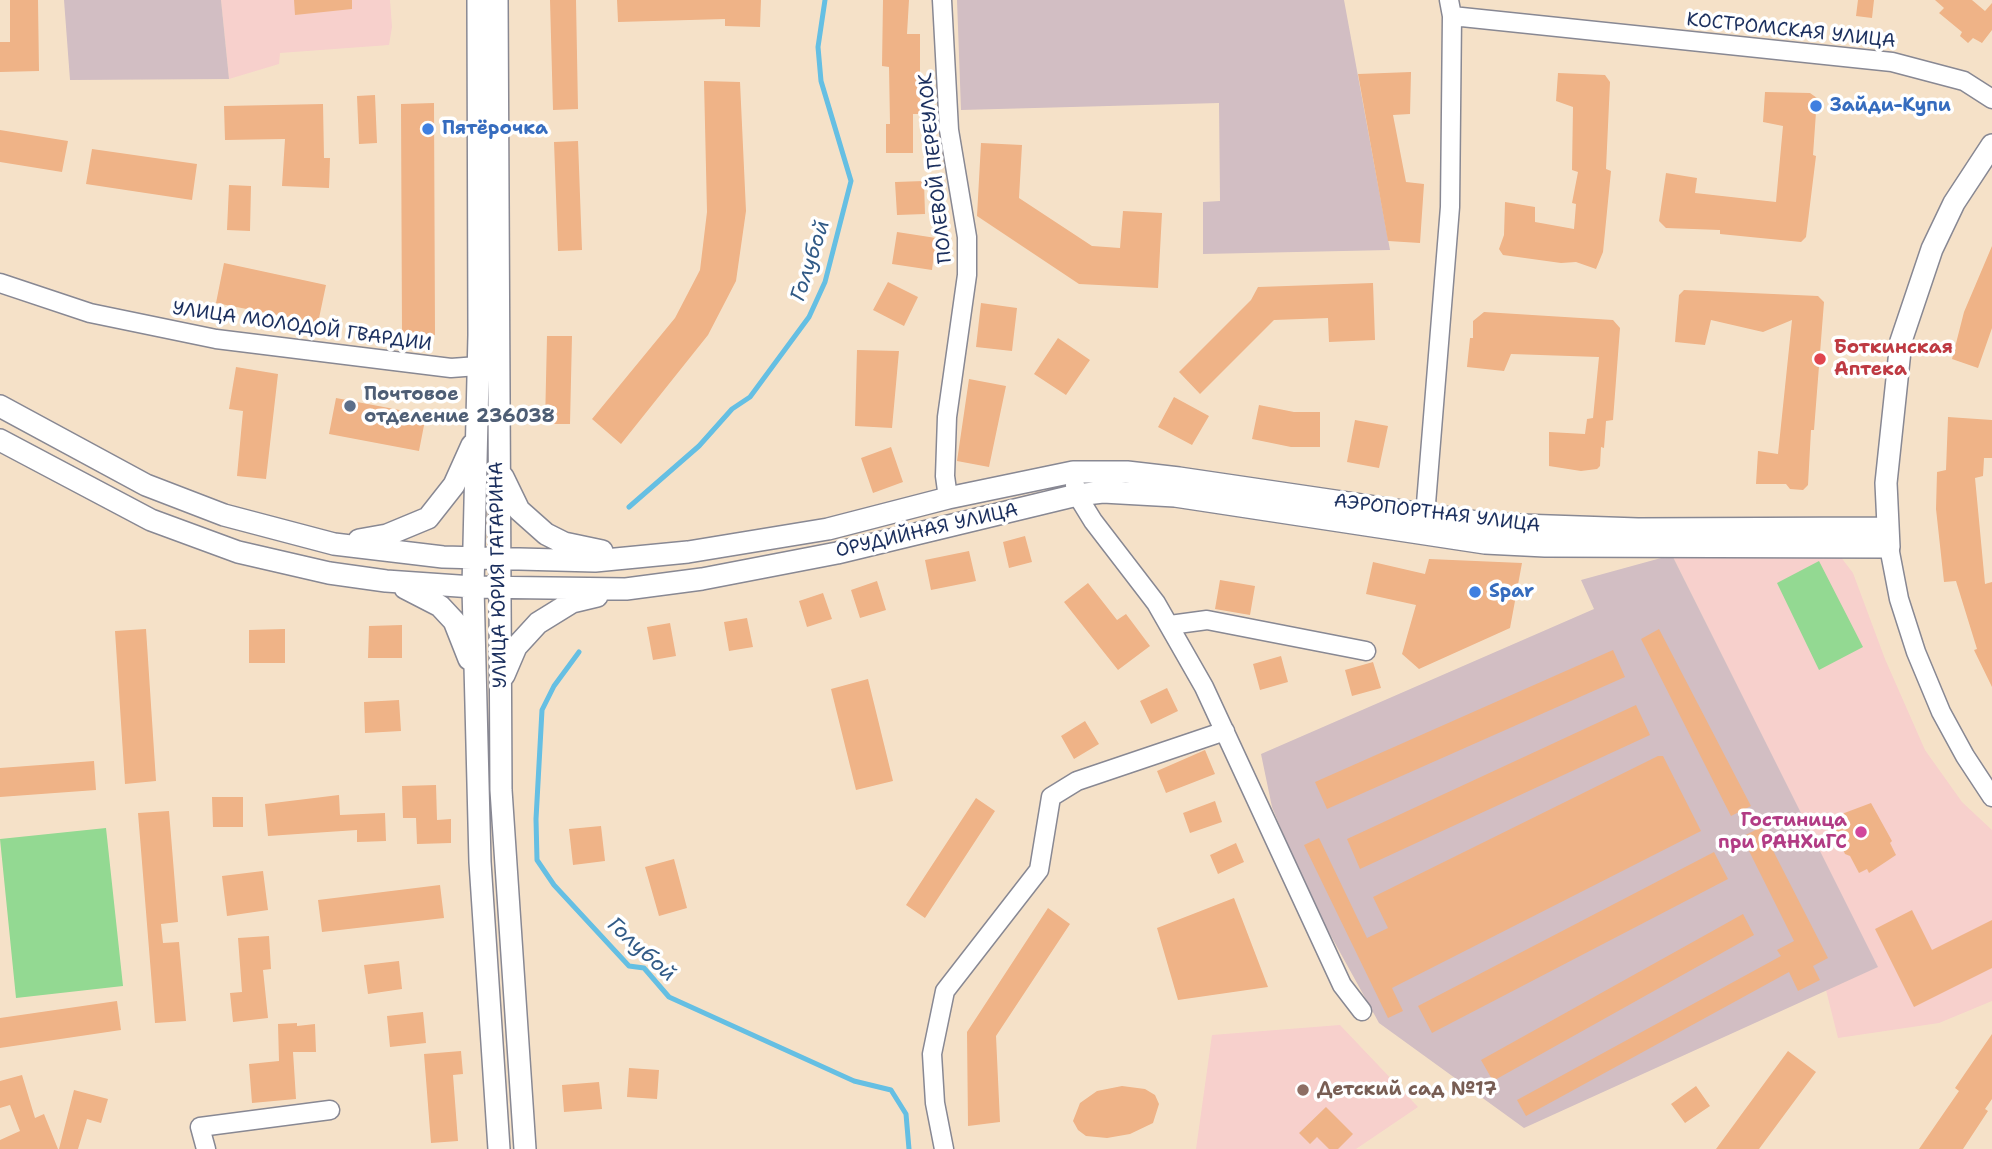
<!DOCTYPE html>
<meta charset="utf-8">
<style>
body{margin:0}
canvas{display:block;background:#f5e1c8}
</style>
<canvas width="1992" height="1149"></canvas>
<script>
const c = document.querySelector('canvas').getContext('2d');
c.lineJoin = 'round';
function fillPath(path, color) {
  c.fillStyle = color;
  c.fill(path, 'evenodd');
}
function poly(rows) {
  const path = new Path2D();
  for (const r of rows) {
    path.moveTo(r[0], r[1]);
    for (let i = 2; i < r.length; i += 2) path.lineTo(r[i], r[i + 1]);
  }
  return path;
}
function stroke(path, color, width, dash) {
  c.strokeStyle = color;
  c.lineWidth = width;
  c.lineCap = dash ? 'butt' : 'round';
  c.setLineDash(dash || []);
  c.stroke(path);
}
function label(font, color, halo, rows, align = 'center') {
  c.font = font + ' "Shantell Sans",sans-serif';
  c.lineWidth = 7;
  c.setLineDash([]);
  c.textBaseline = 'middle';
  c.strokeStyle = halo;
  c.fillStyle = color;
  for (const [text, x, y, turn = 0] of rows) {
    c.save();
    c.translate(x, y);
    c.rotate((+turn || 0) * Math.PI / 180);
    c.textAlign = isNaN(turn) ? turn : align;
    if (halo) c.strokeText(text, 0, 0);
    c.fillText(text, 0, 0);
    c.restore();
  }
}
fillPath(poly([
 [221,0,390,0,392,27,389,45,280,53,279,64,229,79],
 [1672,555,1840,556,1853,573,1885,659,1925,750,1962,802,1992,830,1992,1001,1939,1023,1838,1038,1826,990,1877,967],
 [1340,1025,1418,1107,1356,1149,1196,1149,1212,1035]
]), '#f7d0cc');
fillPath(poly([
 [64,0,221,0,229,79,70,80],
 [957,0,1344,0,1390,250,1203,254,1203,202,1220,201,1219,103,961,110],
 [1672,555,1878,967,1524,1128,1379,1023,1309,896,1272,807,1261,754,1594,609,1581,580]
]), '#d2bec3');
fillPath(poly([
 [1819,561,1863,647,1819,670,1777,583],
 [106,828,123,986,16,998,0,839]
]), '#93d992');
stroke(poly([
 [629,507,699,446,732,409,750,397,809,317,825,282,851,181,821,81,818,47,825,0],
 [579,652,554,686,542,710,536,819,537,860,554,885,629,966,644,968,669,997,854,1081,891,1090,906,1114,909,1149]
]), '#65bfe3', 5);
fillPath(poly([
 [10,0,38,0,39,71,0,72,0,42,10,42],
 [294,0,352,0,352,9,295,15],
 [550,0,576,0,578,109,553,110],
 [617,0,761,0,760,27,725,26,725,19,618,22],
 [883,0,909,0,907,34,920,34,920,114,913,114,913,153,886,153,886,124,890,124,889,67,882,66],
 [1858,0,1874,0,1872,18,1856,16],
 [1935,0,1972,0,1985,11,1992,3,1992,30,1982,43,1973,38,1968,43,1960,36,1962,32,1939,13,1944,8],
 [1411,72,1410,114,1393,115,1406,182,1424,184,1420,243,1388,241,1358,74],
 [1558,73,1605,75,1610,82,1606,169,1611,171,1603,252,1596,269,1576,262,1561,263,1503,255,1499,249,1504,235,1505,202,1535,207,1535,222,1574,229,1576,204,1572,203,1578,172,1572,170,1573,107,1556,101],
 [704,81,740,82,746,211,736,281,708,335,621,444,592,419,675,318,700,270,707,212],
 [1765,92,1810,93,1817,98,1813,155,1816,156,1806,237,1801,242,1720,234,1720,230,1666,228,1659,221,1666,173,1697,178,1695,193,1776,202,1783,126,1763,122],
 [375,95,377,143,359,144,357,96],
 [434,103,435,335,402,335,401,104],
 [323,104,324,158,330,158,329,188,282,186,285,139,225,140,224,106],
 [0,130,68,141,62,172,0,162],
 [578,141,582,250,558,251,554,142],
 [981,143,1022,145,1019,198,1092,246,1120,248,1123,211,1162,213,1158,288,1079,284,977,216],
 [92,149,197,164,192,200,86,184],
 [924,181,925,214,897,215,895,182],
 [229,185,251,186,250,231,227,230],
 [897,232,936,238,932,270,892,264],
 [1992,246,1992,328,1978,368,1952,359,1964,312],
 [224,263,326,285,318,323,216,303],
 [888,282,918,297,904,326,873,310],
 [1373,283,1375,340,1329,342,1328,318,1274,320,1200,394,1179,372,1251,300,1258,287],
 [1684,290,1818,296,1824,302,1814,430,1811,430,1808,485,1803,490,1790,489,1786,484,1756,484,1758,451,1778,454,1792,320,1763,332,1711,320,1705,345,1675,342,1679,295],
 [981,303,1017,308,1012,351,976,347],
 [1484,312,1613,320,1620,328,1613,420,1606,421,1604,448,1601,447,1600,466,1597,469,1581,471,1549,466,1549,432,1585,434,1587,419,1593,418,1599,357,1511,354,1504,371,1467,367,1470,338,1473,338,1473,321],
 [547,336,572,336,570,424,545,424],
 [1058,338,1090,360,1066,395,1034,374],
 [857,350,899,351,892,428,855,426],
 [236,367,278,374,266,479,237,476,243,411,229,409],
 [969,379,1006,386,989,467,957,461],
 [1174,397,1209,416,1192,445,1158,427],
 [336,398,426,415,419,451,329,434],
 [1259,405,1294,412,1320,412,1320,447,1291,447,1252,439],
 [1948,417,1992,420,1992,458,1984,458,1983,476,1975,478,1985,584,1992,582,1992,687,1974,650,1977,649,1956,581,1944,582,1936,509,1937,472,1946,470],
 [1355,420,1388,426,1379,468,1347,462],
 [891,447,903,482,873,493,861,458],
 [1025,536,1032,562,1009,568,1003,542],
 [969,551,976,581,931,590,925,560],
 [1429,559,1522,563,1510,628,1419,669,1402,654,1416,605,1366,594,1373,562,1425,574],
 [1220,580,1255,586,1250,615,1215,609],
 [877,581,886,610,860,618,851,590],
 [1088,583,1117,620,1126,614,1150,646,1118,670,1064,602],
 [823,593,832,619,807,627,799,601],
 [747,618,753,647,729,651,724,622],
 [670,623,676,656,653,660,647,627],
 [402,625,402,658,368,658,369,626],
 [146,629,156,781,125,784,115,631],
 [285,629,285,663,249,663,249,630],
 [1659,629,1751,806,1731,816,1641,639],
 [1613,650,1625,677,1327,809,1315,782],
 [1281,656,1288,682,1260,690,1253,664],
 [1373,662,1381,688,1352,696,1345,670],
 [868,679,893,781,856,790,831,689],
 [1167,688,1178,711,1151,724,1140,701],
 [399,700,401,731,365,733,364,702],
 [1636,705,1650,735,1360,869,1347,839],
 [1085,721,1099,744,1074,759,1061,736],
 [1205,750,1215,774,1166,793,1157,771],
 [1658,756,1663,756,1701,831,1392,988,1403,1011,1388,1018,1304,845,1319,838,1367,938,1388,928,1373,897],
 [94,761,96,790,0,797,0,768],
 [436,785,437,820,451,819,451,843,417,844,416,818,403,818,402,786],
 [339,795,340,815,385,813,386,841,357,842,357,830,268,836,265,804],
 [212,797,243,797,243,827,213,827],
 [976,798,995,811,925,918,906,905],
 [1215,801,1222,822,1190,833,1183,813],
 [1871,803,1892,841,1890,843,1896,855,1869,873,1867,869,1859,873,1850,856,1845,854,1831,822,1841,818,1839,815],
 [169,811,178,922,161,924,163,943,179,942,186,1021,155,1023,138,813],
 [601,826,605,861,573,865,569,829],
 [1761,827,1828,958,1813,966,1820,980,1798,991,1789,972,1526,1116,1517,1100,1781,956,1777,950,1794,941,1742,837],
 [1236,843,1244,862,1218,874,1210,855],
 [1714,852,1728,879,1432,1033,1418,1006],
 [674,859,687,908,659,916,645,867],
 [263,871,268,910,227,916,222,876],
 [440,885,444,918,322,932,318,900],
 [1234,898,1268,987,1178,1000,1157,928],
 [1048,908,1070,924,996,1036,1000,1122,968,1126,967,1032],
 [1912,910,1932,950,1992,920,1992,968,1914,1007,1875,929],
 [1743,914,1754,935,1493,1081,1481,1060],
 [269,936,271,969,263,970,268,1018,233,1022,230,993,242,992,238,938],
 [399,961,402,989,368,994,364,965],
 [117,1001,121,1030,0,1048,0,1018],
 [423,1012,426,1043,390,1047,387,1016],
 [297,1023,297,1026,315,1024,316,1052,293,1052,296,1099,252,1103,249,1064,279,1061,278,1024],
 [1992,1034,1992,1099,1985,1109,1988,1111,1963,1149,1919,1149,1959,1091,1955,1088],
 [461,1051,463,1074,453,1075,458,1141,431,1143,424,1054],
 [1788,1051,1816,1072,1759,1149,1716,1149],
 [629,1068,659,1070,657,1099,627,1097],
 [22,1075,35,1118,44,1114,58,1149,0,1149,0,1140,20,1131,10,1105,0,1108,0,1081],
 [599,1082,602,1109,564,1112,562,1085],
 [1122,1086,1145,1089,1155,1095,1159,1104,1153,1123,1130,1134,1107,1138,1086,1136,1078,1130,1073,1121,1080,1103,1097,1091],
 [1696,1086,1710,1106,1685,1123,1671,1104],
 [74,1090,108,1099,101,1123,87,1119,78,1149,59,1149],
 [1326,1107,1353,1134,1338,1149,1329,1149,1317,1137,1310,1144,1299,1133]
]), '#efb387');
const minor = poly([
 [942,0,949,130,967,237,967,275,947,417,945,476,948,498],
 [1452,16,1892,62,1964,81,1992,99],
 [0,283,90,313,216,339,451,368,478,366],
 [1075,485,1077,495,1093,521,1156,603,1204,687,1342,985,1362,1011],
 [1425,516,1450,207,1452,16,1449,0],
 [1889,547,1899,599,1916,652,1941,712,1965,756,1992,797],
 [1170,625,1207,620,1366,651],
 [206,1149,200,1127,330,1110],
 [944,1149,935,1103,932,1054,945,991,1039,870,1051,797,1077,781,1225,731]
]);
const major = poly([
 [478,0,479,335,473,587,480,862,499,1149],
 [497,0,501,790,525,1149],
 [0,406,146,485,224,515,334,544,443,557,595,561,688,552,828,529,948,498,1073,472,1127,472,1179,478,1491,524,1638,529,1886,528],
 [0,440,151,520,238,552,329,573,386,581,473,587,626,589,702,579,837,553,1077,495,1103,492,1175,496,1485,543,1545,546,1889,547,1886,483,1901,341,1932,249,1954,203,1992,145],
 [503,477,519,510,546,534,564,543,602,551],
 [359,540,387,535,428,518,454,485,472,445],
 [405,588,440,606,454,621,469,659],
 [504,675,516,647,538,623,572,602,597,596]
]);
stroke(minor, '#888893', 21);
stroke(major, '#888893', 24);
stroke(minor, '#fff', 18);
stroke(major, '#fff', 21);
for (const [x, y, r, color] of [
 [1816,106,7,"#3f7fe0"],
 [428,129,7,"#3f7fe0"],
 [1820,359,7,"#e0444e"],
 [350,406,7,"#5c6f8a"],
 [1475,592,7,"#3f7fe0"],
 [1861,832,7,"#d1479c"],
 [1303,1090,7,"#8d6e63"]
]) {
  const dot = new Path2D();
  dot.arc(x, y, r, 0, 2 * Math.PI);
  c.fillStyle = color;
  c.fill(dot);
  stroke(dot, '#fff', 2.5);
}
label('19px', '#1b2f5e', '#fff', [
 ["КОСТРОМСКАЯ УЛИЦА",1791,31,6],
 ["ПОЛЕВОЙ ПЕРЕУЛОК",936,168,-96],
 ["УЛИЦА МОЛОДОЙ ГВАРДИИ",302,327,8],
 ["АЭРОПОРТНАЯ УЛИЦА",1437,514,7],
 ["ОРУДИЙНАЯ УЛИЦА",927,531,-13],
 ["УЛИЦА ЮРИЯ ГАГАРИНА",499,575,-91]
]);
label('bold 19px', '#366cbe', '#fff', [
 ["Зайди-Купи",1830,106],
 ["Пятёрочка",442,129],
 ["Spar",1489,592]
], 'left');
label('bold 19px', '#be3a42', '#fff', [
 ["Боткинская",1834,348],
 ["Аптека",1834,370]
], 'left');
label('bold 19px', '#4e5e75', '#fff', [
 ["Почтовое",364,395],
 ["отделение 236038",364,417]
], 'left');
label('bold 19px', '#b23c85', '#fff', [
 ["Гостиница",1847,821],
 ["при РАНХиГС",1847,843]
], 'right');
label('bold 19px', '#785e54', '#fff', [
 ["Детский сад №17",1317,1090]
], 'left');
label('italic 21px', '#315a86', '#fff', [
 ["Голубой",811,261,-72],
 ["Голубой",641,950,42]
]);
</script>
